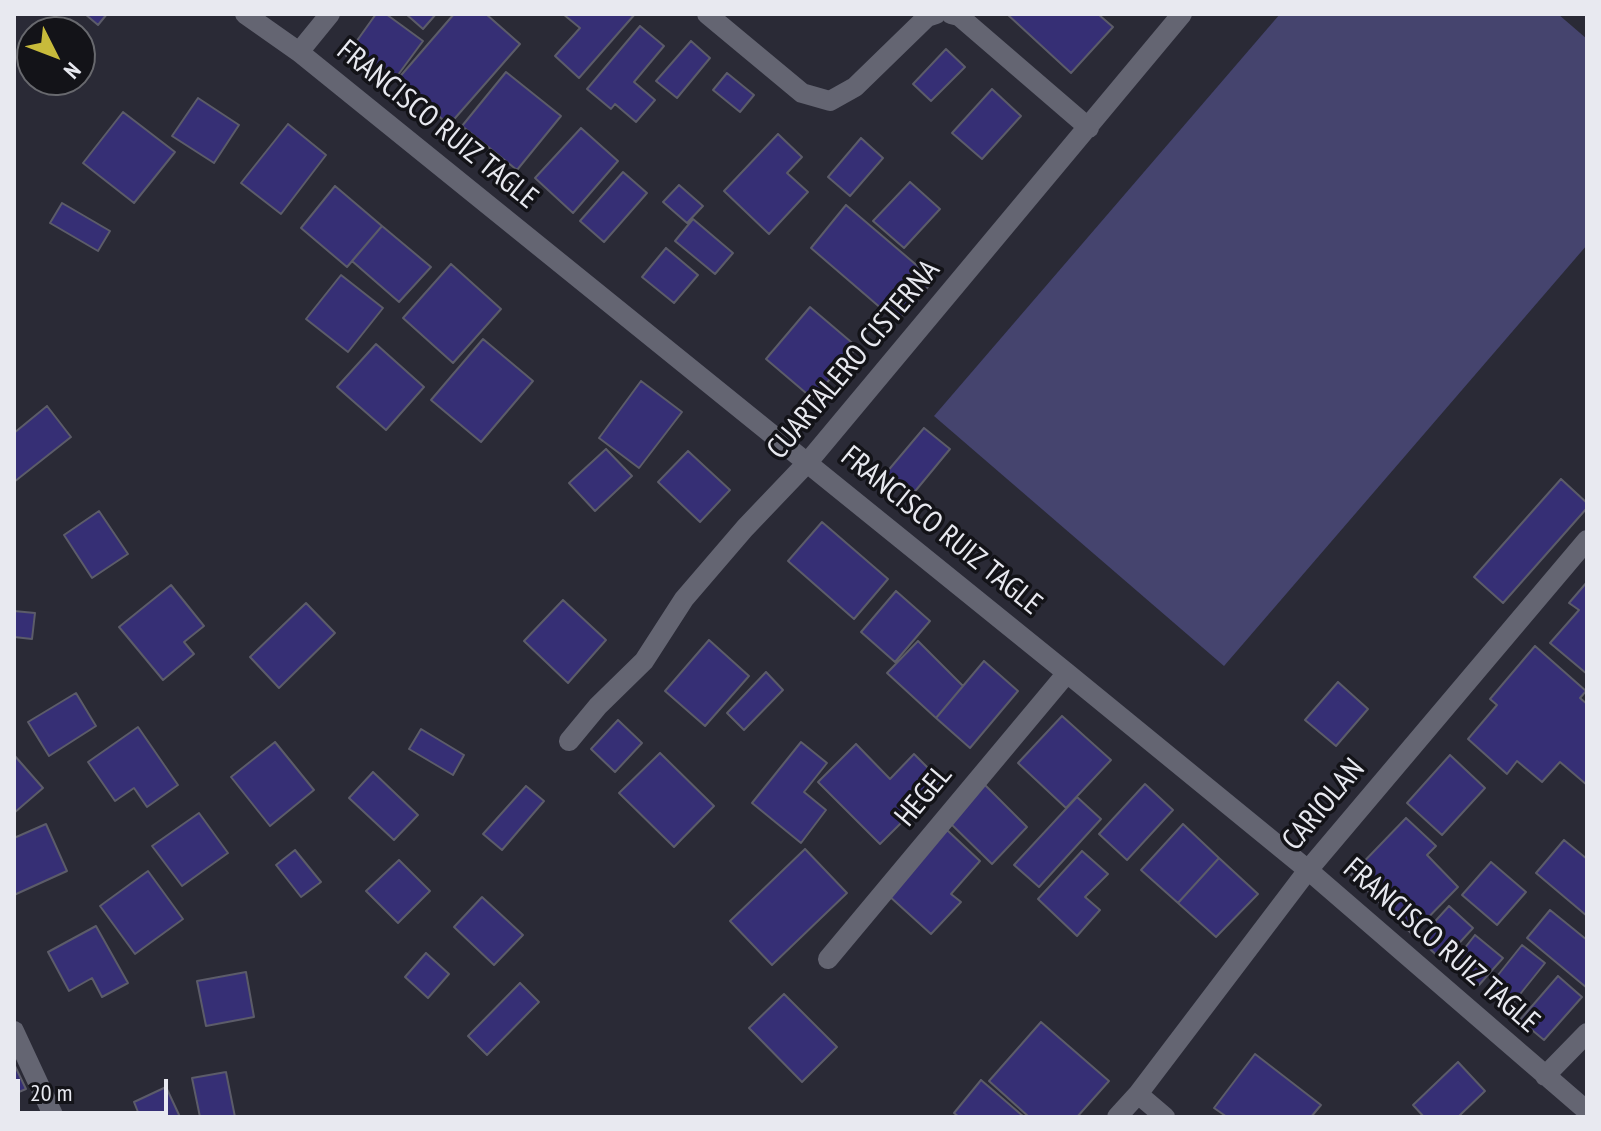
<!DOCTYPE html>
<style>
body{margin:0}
#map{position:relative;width:1601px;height:1131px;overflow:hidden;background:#2a2a36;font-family:"PT Sans Narrow",sans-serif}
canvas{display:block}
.frame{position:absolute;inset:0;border:16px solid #e8e9f0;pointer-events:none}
.north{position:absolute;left:16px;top:16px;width:80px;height:80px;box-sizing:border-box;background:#131318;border:2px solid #68696e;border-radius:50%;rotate:132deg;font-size:22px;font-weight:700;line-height:32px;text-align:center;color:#e8e9f0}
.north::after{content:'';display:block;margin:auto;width:28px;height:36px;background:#c8bb3b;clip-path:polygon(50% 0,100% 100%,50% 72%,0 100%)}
.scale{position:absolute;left:16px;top:1079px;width:152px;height:36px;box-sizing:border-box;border:4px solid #e8e9f0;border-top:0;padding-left:10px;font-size:24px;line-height:28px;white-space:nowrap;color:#e8e9f0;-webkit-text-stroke:6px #131318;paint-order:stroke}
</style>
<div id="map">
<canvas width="1601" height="1131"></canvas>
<div class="frame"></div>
<div class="north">N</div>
<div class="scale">20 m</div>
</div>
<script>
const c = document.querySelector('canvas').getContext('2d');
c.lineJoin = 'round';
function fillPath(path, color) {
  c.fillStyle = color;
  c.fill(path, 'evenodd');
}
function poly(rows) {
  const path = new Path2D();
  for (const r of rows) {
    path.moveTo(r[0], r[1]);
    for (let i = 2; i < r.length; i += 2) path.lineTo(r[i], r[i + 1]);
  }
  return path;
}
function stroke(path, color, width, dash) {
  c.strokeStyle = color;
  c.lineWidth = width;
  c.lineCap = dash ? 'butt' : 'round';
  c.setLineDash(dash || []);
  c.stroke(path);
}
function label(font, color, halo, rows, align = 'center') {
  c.font = font + ' "PT Sans Narrow",sans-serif';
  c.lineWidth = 7;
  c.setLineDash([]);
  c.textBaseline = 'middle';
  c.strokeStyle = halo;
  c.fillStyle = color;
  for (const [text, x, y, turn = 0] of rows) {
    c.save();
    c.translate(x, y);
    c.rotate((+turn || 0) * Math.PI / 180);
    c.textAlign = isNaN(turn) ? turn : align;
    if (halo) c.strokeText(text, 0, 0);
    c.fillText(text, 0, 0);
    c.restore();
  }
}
fillPath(poly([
 [1280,14,1558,14,1587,39,1587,245,1224,666,934,416]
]), '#45446e');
const building = poly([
 [85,14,107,14,98,25,85,14],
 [376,14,386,14,423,41,389,87,346,56,376,14],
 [406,14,436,14,423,29,406,14],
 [454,14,486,14,520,44,449,125,397,80,454,14],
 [563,14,635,14,579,78,555,56,580,28,563,14],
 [1007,14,1098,14,1113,27,1071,73,1007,14],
 [640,26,664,46,634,82,655,100,636,122,615,104,611,109,587,89,640,26],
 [691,41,710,58,677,98,656,81,691,41],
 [946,49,965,67,931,101,913,84,946,49],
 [506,72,561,116,517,170,462,126,506,72],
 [727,73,754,95,740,112,713,90,727,73],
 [992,89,1021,116,982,159,952,133,992,89],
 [198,98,239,125,214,163,172,136,198,98],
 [123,112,175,152,134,203,83,163,123,112],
 [288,124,326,155,281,214,241,183,288,124],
 [581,128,618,161,573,213,535,178,581,128],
 [778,134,802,157,787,173,808,192,769,234,724,191,778,134],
 [861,138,883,158,850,196,828,177,861,138],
 [623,172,647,193,604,242,580,221,623,172],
 [910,182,940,209,904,248,873,221,910,182],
 [679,185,703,206,687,223,663,202,679,185],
 [335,186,382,226,347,267,301,228,335,186],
 [62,203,110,231,98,251,50,223,62,203],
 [846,205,934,280,897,322,811,248,846,205],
 [693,219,733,253,715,274,675,241,693,219],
 [382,226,431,267,399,302,352,261,382,226],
 [666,248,698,275,674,303,642,277,666,248],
 [451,264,501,309,453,363,403,318,451,264],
 [341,275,383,308,348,352,306,319,341,275],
 [810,307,857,347,813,399,766,359,810,307],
 [483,339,533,381,481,442,431,400,483,339],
 [376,344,424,387,386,430,337,387,376,344],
 [641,381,682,412,639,468,599,438,641,381],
 [47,406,71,437,14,482,14,433,47,406],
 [924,428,950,449,912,495,886,473,924,428],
 [606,449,632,476,595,511,569,483,606,449],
 [688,451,730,490,700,522,658,482,688,451],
 [1561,479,1587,503,1587,508,1503,603,1474,577,1561,479],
 [99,511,128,554,92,578,64,535,99,511],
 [822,522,888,579,854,619,788,561,822,522],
 [1587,582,1587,674,1550,643,1579,610,1569,603,1587,582],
 [171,585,204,626,184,642,194,654,163,680,119,627,171,585],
 [896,591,930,621,895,662,861,632,896,591],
 [563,600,606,640,568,683,524,641,563,600],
 [306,603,335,633,279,688,250,657,306,603],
 [14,611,35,613,32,639,14,637,14,611],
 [709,640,749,676,705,726,665,691,709,640],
 [918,641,963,686,936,718,887,673,918,641],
 [1535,646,1586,691,1580,698,1587,704,1587,785,1560,762,1542,782,1517,761,1507,774,1468,739,1497,705,1490,699,1535,646],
 [984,661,1018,691,970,748,936,718,984,661],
 [766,672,783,690,744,730,727,713,766,672],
 [1338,682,1368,709,1336,746,1305,720,1338,682],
 [76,693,96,726,49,756,28,722,76,693],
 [1062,716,1111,760,1066,808,1018,763,1062,716],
 [618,720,642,743,615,772,591,749,618,720],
 [138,727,178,785,147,807,134,788,115,801,88,762,138,727],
 [421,729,464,755,453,775,409,749,421,729],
 [275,742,314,790,270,826,231,777,275,742],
 [801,742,827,763,804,792,826,810,801,843,752,803,801,742],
 [856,744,890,779,914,754,942,782,880,844,818,782,856,744],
 [660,753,714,806,674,847,619,793,660,753],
 [14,755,43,788,14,813,14,755],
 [1450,755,1485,788,1442,835,1407,803,1450,755],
 [373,772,418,815,394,840,349,798,373,772],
 [984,784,1027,827,992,864,948,821,984,784],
 [1145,784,1173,810,1127,860,1099,834,1145,784],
 [526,786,544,801,502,850,483,834,526,786],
 [1077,797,1101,819,1039,887,1014,865,1077,797],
 [199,813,228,853,182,886,152,846,199,813],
 [1406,818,1436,846,1427,855,1458,887,1412,934,1351,875,1406,818],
 [46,824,67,871,14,895,14,838,46,824],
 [1183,824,1219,858,1178,903,1141,870,1183,824],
 [947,830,980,861,951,894,961,902,931,934,888,895,947,830],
 [1564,840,1587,859,1587,916,1536,873,1564,840],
 [805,849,847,893,772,965,730,921,805,849],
 [295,850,321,882,301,897,276,865,295,850],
 [1082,851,1108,874,1085,897,1100,910,1077,936,1038,899,1082,851],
 [1219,858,1258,894,1216,937,1178,903,1219,858],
 [399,860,430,891,398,923,366,891,399,860],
 [1491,862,1526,892,1497,925,1462,895,1491,862],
 [148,871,183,919,135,954,100,906,148,871],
 [482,897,523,935,494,965,454,927,482,897],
 [1449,906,1473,928,1443,961,1419,939,1449,906],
 [1550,910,1587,940,1587,988,1527,938,1550,910],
 [96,926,128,983,102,997,92,978,69,991,48,952,96,926],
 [1475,935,1503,958,1479,985,1453,963,1475,935],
 [1522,945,1545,963,1509,1008,1486,990,1522,945],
 [426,953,449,974,428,998,405,977,426,953],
 [246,972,254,1017,206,1026,197,981,246,972],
 [1558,976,1582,997,1544,1040,1520,1020,1558,976],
 [520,983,539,1002,487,1055,468,1036,520,983],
 [784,994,837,1047,802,1082,749,1028,784,994],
 [1041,1022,1109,1081,1077,1117,1029,1117,989,1081,1041,1022],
 [1255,1054,1321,1105,1311,1117,1227,1117,1214,1108,1255,1054],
 [1458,1062,1485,1091,1458,1117,1424,1117,1413,1105,1458,1062],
 [14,1064,26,1089,14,1094,14,1064],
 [226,1072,235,1117,200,1117,192,1078,226,1072],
 [981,1080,1024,1117,959,1117,954,1113,981,1080],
 [166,1087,180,1117,140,1117,134,1102,166,1087]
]);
fillPath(building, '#362f75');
stroke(building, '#5c5c69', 2);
stroke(poly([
 [245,14,299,52,1067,673,1308,870,1587,1111],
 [707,14,802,93,830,101,855,87,927,17,936,14],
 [951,14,959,16,1089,128],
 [299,52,330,14],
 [569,741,598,706,644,661,684,599,745,528,808,462,1182,14],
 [828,959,1067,673],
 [14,1031,54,1117],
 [1545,1076,1587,1033],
 [1138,1094,1165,1117],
 [1117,1117,1138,1094,1308,870,1587,540]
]), '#646572', 20);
label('30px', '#e8e9f0', '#131318', [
 ["FRANCISCO RUIZ TAGLE",437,125,39],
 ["CUARTALERO CISTERNA",854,360,-50],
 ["FRANCISCO RUIZ TAGLE",941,531,39],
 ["HEGEL",924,796,-50],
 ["CARIOLAN",1324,805,-50],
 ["FRANCISCO RUIZ TAGLE",1441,946,41]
]);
</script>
